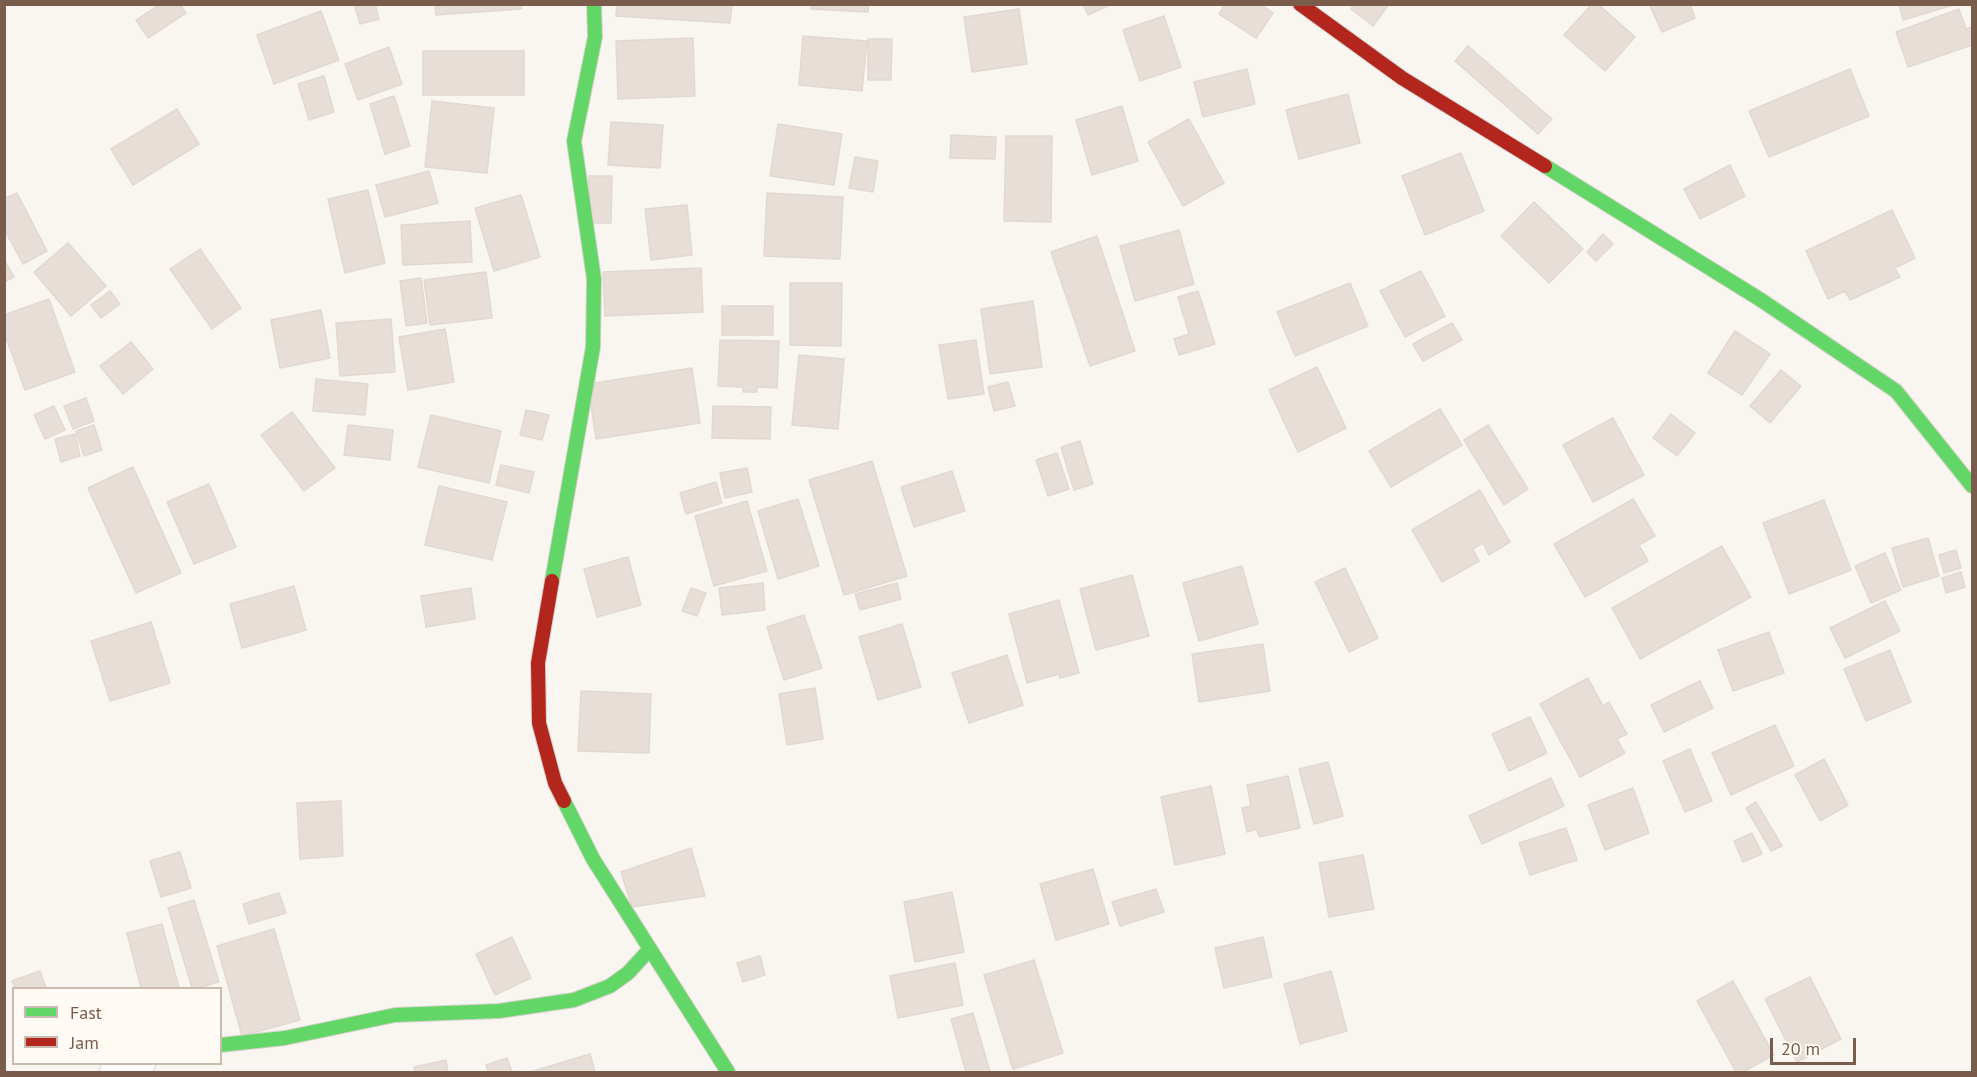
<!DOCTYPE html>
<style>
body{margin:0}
#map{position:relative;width:1977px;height:1077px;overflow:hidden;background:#f9f5f0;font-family:"PT Sans",sans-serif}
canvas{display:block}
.frame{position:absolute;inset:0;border:6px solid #7a5c4d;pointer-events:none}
.legend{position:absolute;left:12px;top:987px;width:210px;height:78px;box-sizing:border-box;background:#fffaf3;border:2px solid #cabbb1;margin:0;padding:8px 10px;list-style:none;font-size:18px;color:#7a5c4d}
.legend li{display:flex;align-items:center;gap:12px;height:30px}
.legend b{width:30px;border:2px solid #cabbb1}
.scale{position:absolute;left:1770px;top:1038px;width:86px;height:27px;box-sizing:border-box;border:3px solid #7a5c4d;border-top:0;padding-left:8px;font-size:18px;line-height:21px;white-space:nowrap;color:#7a5c4d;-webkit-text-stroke:4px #fffaf3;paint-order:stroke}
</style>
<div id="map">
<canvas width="1977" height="1077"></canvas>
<div class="frame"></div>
<ul class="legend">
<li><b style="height:8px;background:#63d668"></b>Fast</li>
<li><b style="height:8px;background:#b3261e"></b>Jam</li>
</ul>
<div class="scale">20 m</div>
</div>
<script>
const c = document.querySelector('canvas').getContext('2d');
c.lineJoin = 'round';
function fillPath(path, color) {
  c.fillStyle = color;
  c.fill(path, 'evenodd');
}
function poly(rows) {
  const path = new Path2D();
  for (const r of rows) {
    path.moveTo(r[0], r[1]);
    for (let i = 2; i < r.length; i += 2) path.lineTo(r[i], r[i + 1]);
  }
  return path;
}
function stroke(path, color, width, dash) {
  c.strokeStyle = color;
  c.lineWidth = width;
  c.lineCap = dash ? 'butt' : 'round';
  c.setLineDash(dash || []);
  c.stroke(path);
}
const building = poly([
 [160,4,180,4,186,13,148,38,136,20,160,4],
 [354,4,375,4,379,19,360,24,354,4],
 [435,4,521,4,521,9,436,15,435,4],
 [617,4,732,4,730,23,616,16,617,4],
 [811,4,869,4,868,12,811,9,811,4],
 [1083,4,1112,4,1088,15,1083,4],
 [1225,4,1260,4,1273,13,1256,38,1219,14,1225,4],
 [1354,4,1389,4,1373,26,1351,9,1354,4],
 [1592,4,1598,4,1635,37,1605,71,1564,35,1592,4],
 [1649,4,1690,4,1695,18,1662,32,1649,4],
 [1899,4,1957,4,1903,20,1899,4],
 [1019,9,1027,64,972,72,964,17,1019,9],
 [1959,9,1966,29,1972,27,1972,45,1908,67,1896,32,1959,9],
 [321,11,339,60,274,84,257,35,321,11],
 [1164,16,1181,67,1140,81,1123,30,1164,16],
 [803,36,867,41,862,91,799,85,803,36],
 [693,38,695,96,618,99,616,41,693,38],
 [868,39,892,39,891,80,868,80,868,39],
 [1468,46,1552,119,1538,134,1455,61,1468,46],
 [389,47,402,84,358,100,345,64,389,47],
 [423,51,524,51,524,95,423,95,423,51],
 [1247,69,1255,104,1203,117,1194,82,1247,69],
 [1850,69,1869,116,1769,157,1749,111,1850,69],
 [324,76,334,112,309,120,298,84,324,76],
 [1348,94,1360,143,1299,159,1286,110,1348,94],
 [394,96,410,146,385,154,370,104,394,96],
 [432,101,494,108,487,173,425,167,432,101],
 [1122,106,1138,161,1092,175,1076,120,1122,106],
 [177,109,199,144,133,185,111,149,177,109],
 [1189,119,1224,183,1183,206,1148,142,1189,119],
 [611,122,663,125,660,168,608,165,611,122],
 [778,124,842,134,834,185,770,176,778,124],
 [951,135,996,137,995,159,950,158,951,135],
 [1006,136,1052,136,1051,222,1004,221,1006,136],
 [1461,153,1484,211,1425,235,1402,176,1461,153],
 [855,157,878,161,873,192,849,188,855,157],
 [1730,165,1745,196,1700,219,1684,189,1730,165],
 [429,171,438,203,385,217,376,185,429,171],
 [589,176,612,176,611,223,589,223,589,176],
 [368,190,385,263,345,273,328,199,368,190],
 [17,193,47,251,23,264,4,229,4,199,17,193],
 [767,193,843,197,840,259,764,256,767,193],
 [521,195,540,257,494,271,475,208,521,195],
 [1534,202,1583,249,1549,283,1501,236,1534,202],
 [687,205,692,255,651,260,645,209,687,205],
 [1892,210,1915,258,1895,268,1900,277,1850,300,1845,291,1828,299,1806,251,1892,210],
 [470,221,472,262,403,265,401,225,470,221],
 [1179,230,1194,284,1135,301,1120,246,1179,230],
 [1603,234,1613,244,1596,261,1587,252,1603,234],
 [1097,236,1135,351,1090,366,1051,252,1097,236],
 [68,243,106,286,71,316,34,272,68,243],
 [200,249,241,308,212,329,170,269,200,249],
 [4,260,14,277,4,282,4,260],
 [701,268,703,312,605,316,603,272,701,268],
 [1421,271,1445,316,1405,337,1380,291,1421,271],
 [486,272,492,318,430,325,424,280,486,272],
 [421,278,427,323,406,326,400,281,421,278],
 [790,283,842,283,841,346,790,345,790,283],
 [1350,283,1368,326,1295,356,1277,312,1350,283],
 [110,291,120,304,101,318,91,305,110,291],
 [1198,291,1215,344,1179,355,1174,339,1189,334,1178,297,1198,291],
 [49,299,75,372,25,390,4,332,4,315,49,299],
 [1033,301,1042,367,990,374,981,309,1033,301],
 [722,306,773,306,773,335,722,335,722,306],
 [321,310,330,358,280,368,271,320,321,310],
 [391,319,395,372,340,376,336,323,391,319],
 [1452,323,1462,340,1423,361,1413,344,1452,323],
 [445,329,454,382,408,390,399,337,445,329],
 [1735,331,1770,354,1742,395,1708,373,1735,331],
 [720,340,779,341,777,388,757,387,757,392,743,392,743,387,718,386,720,340],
 [976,340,984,394,948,399,939,345,976,340],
 [131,342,153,369,123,394,100,366,131,342],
 [799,355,844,359,838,429,792,425,799,355],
 [1317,367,1346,428,1298,452,1269,390,1317,367],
 [692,368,700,423,596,439,588,384,692,368],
 [1781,370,1801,386,1770,423,1750,406,1781,370],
 [316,379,368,384,365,415,313,411,316,379],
 [1008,382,1015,406,994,411,988,387,1008,382],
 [86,398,94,421,73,429,64,406,86,398],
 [54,406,65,430,45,439,34,415,54,406],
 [713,406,771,407,770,439,712,438,713,406],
 [1440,409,1462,445,1391,487,1369,451,1440,409],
 [526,410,549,415,542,440,520,435,526,410],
 [292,412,335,468,304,491,261,435,292,412],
 [1671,414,1695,433,1677,456,1653,438,1671,414],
 [431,415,501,431,489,483,418,467,431,415],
 [1613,418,1644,475,1593,502,1563,445,1613,418],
 [94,425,102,450,84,456,76,431,94,425],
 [348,425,393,430,390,460,344,455,348,425],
 [1488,425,1528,489,1504,505,1464,440,1488,425],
 [75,434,80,456,61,462,55,439,75,434],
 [1080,441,1093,484,1074,490,1061,447,1080,441],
 [1057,453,1069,489,1048,496,1036,460,1057,453],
 [872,461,907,576,844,595,809,480,872,461],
 [501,465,534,472,529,493,496,485,501,465],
 [133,467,181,573,136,593,88,488,133,467],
 [747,468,752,492,725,498,720,473,747,468],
 [952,471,965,511,914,527,901,487,952,471],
 [716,482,722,503,686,514,680,493,716,482],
 [209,484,236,547,194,564,167,502,209,484],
 [439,486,507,502,492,560,425,545,439,486],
 [1480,490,1510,542,1489,555,1483,543,1473,549,1479,561,1442,582,1412,530,1480,490],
 [798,499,819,566,778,579,758,511,798,499],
 [1633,499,1655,536,1639,545,1648,561,1585,597,1554,544,1633,499],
 [1824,500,1851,570,1789,594,1763,523,1824,500],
 [747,501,767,571,714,586,695,516,747,501],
 [1928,538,1939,576,1903,587,1892,548,1928,538],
 [1722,546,1751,597,1640,659,1612,608,1722,546],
 [1956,550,1961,568,1944,573,1939,555,1956,550],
 [1885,553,1901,590,1871,603,1855,566,1885,553],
 [628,557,641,605,597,617,584,569,628,557],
 [1242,566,1258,624,1199,641,1183,583,1242,566],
 [1345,568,1378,638,1349,652,1315,582,1345,568],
 [1961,572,1965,587,1946,593,1942,578,1961,572],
 [1132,575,1149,636,1096,650,1080,589,1132,575],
 [763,583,765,610,722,615,719,588,763,583],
 [897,583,901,599,860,610,855,594,897,583],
 [294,586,306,630,242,648,230,604,294,586],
 [471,588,475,619,426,627,421,596,471,588],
 [691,588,706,593,697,616,682,611,691,588],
 [1059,600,1079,673,1060,678,1059,674,1027,683,1009,614,1059,600],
 [1885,601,1900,631,1845,658,1830,628,1885,601],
 [804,615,822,668,784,680,767,627,804,615],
 [151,622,170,683,110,701,91,641,151,622],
 [902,624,921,687,878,700,859,637,902,624],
 [1769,632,1784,673,1733,691,1718,650,1769,632],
 [1263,644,1270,691,1199,702,1192,654,1263,644],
 [1890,650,1911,702,1866,721,1844,669,1890,650],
 [1007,655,1023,705,969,723,952,673,1007,655],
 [1588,678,1603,706,1609,702,1627,734,1617,739,1625,753,1580,777,1540,704,1588,678],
 [1700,681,1713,708,1664,732,1651,705,1700,681],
 [815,688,823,739,787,745,779,694,815,688],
 [581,691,651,694,649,753,578,751,581,691],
 [1530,717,1547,753,1509,771,1492,734,1530,717],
 [1775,725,1794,766,1731,795,1712,753,1775,725],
 [1690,749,1712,801,1685,812,1663,761,1690,749],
 [1824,759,1848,805,1820,821,1795,775,1824,759],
 [1328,762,1343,816,1314,824,1299,769,1328,762],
 [1288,776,1300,828,1259,837,1257,829,1247,832,1242,808,1251,806,1247,785,1288,776],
 [1551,778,1564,806,1482,844,1469,816,1551,778],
 [1211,786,1225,854,1175,865,1161,797,1211,786],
 [1633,788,1649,833,1605,850,1588,805,1633,788],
 [341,801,343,856,300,859,297,803,341,801],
 [1756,802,1782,846,1771,851,1746,808,1756,802],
 [1566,828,1577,860,1530,875,1519,843,1566,828],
 [1752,833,1762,854,1743,862,1734,841,1752,833],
 [691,848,705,896,632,907,621,872,691,848],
 [180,852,191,888,161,897,150,861,180,852],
 [1363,855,1374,909,1329,917,1319,863,1363,855],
 [1093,869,1109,924,1056,940,1040,884,1093,869],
 [1156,889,1164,912,1120,926,1112,902,1156,889],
 [952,892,964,952,915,962,904,902,952,892],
 [279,893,286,913,249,924,243,904,279,893],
 [194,900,219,982,198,988,192,988,168,908,194,900],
 [162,924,179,988,141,988,127,933,162,924],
 [274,929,300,1020,242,1036,217,946,274,929],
 [512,937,531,978,495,995,476,954,512,937],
 [1263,937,1272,977,1224,988,1215,948,1263,937],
 [760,956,765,975,743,982,737,963,760,956],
 [1034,960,1063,1053,1013,1069,984,975,1034,960],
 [955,963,963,1005,898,1018,890,976,955,963],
 [40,971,46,988,15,988,12,981,40,971],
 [1331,971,1347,1031,1300,1044,1284,984,1331,971],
 [1810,977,1841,1039,1797,1062,1765,999,1810,977],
 [1733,981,1774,1055,1743,1072,1736,1072,1697,1001,1733,981],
 [973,1013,990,1072,966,1072,951,1019,973,1013],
 [590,1054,595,1072,530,1072,590,1054],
 [507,1058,512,1072,488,1072,486,1065,507,1058],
 [446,1060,448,1072,415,1072,414,1067,446,1060]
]);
fillPath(building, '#e6ded7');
stroke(building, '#e2d8d2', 1.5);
const street = poly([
 [113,1072,142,1064]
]);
const fast = poly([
 [1545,166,1761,300,1896,391,1972,486],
 [552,581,593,347,594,279,574,141,595,37,594,4],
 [564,801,593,859,728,1072],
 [220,1045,285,1038,395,1015,499,1011,574,1000,610,986,628,973,650,949]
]);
const jam = poly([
 [1300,4,1402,78,1545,166],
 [552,581,538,663,539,723,555,783,564,801]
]);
stroke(street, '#d7d1cb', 28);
stroke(fast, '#d9d2cb', 16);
stroke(jam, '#d9d2cb', 16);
stroke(street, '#fefefd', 26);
stroke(fast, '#63d668', 14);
stroke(jam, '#b3261e', 14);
</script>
